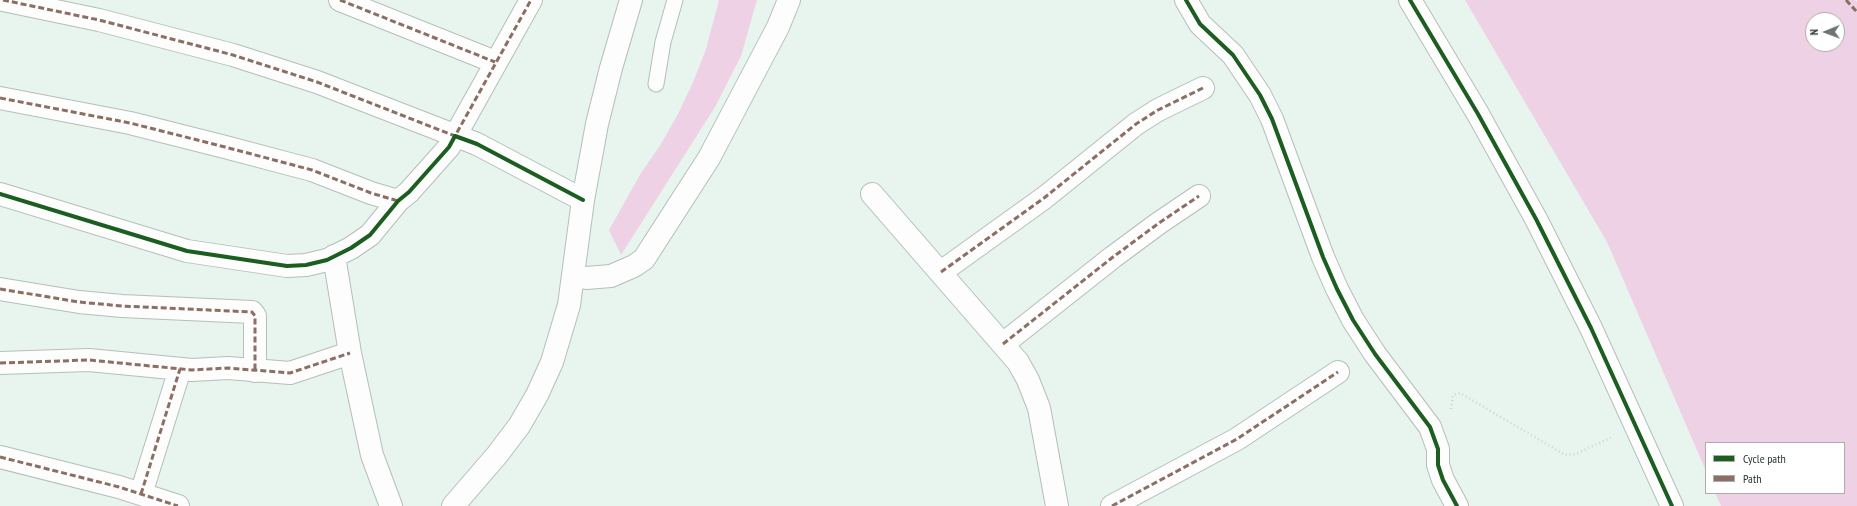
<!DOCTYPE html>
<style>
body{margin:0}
#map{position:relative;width:1857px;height:506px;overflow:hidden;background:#e8f4ee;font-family:"PT Sans Narrow",sans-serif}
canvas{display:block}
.legend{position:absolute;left:1705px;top:442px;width:140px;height:52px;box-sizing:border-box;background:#fff;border:1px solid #aaadac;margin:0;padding:5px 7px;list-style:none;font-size:12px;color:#2a332f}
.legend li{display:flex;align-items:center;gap:8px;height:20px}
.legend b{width:20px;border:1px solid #aaadac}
.north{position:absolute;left:1805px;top:12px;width:40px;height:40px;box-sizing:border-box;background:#fff;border:1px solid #aaadac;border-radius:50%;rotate:269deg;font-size:11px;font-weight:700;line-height:16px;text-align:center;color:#2a332f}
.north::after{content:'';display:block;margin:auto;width:14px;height:18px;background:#6c7772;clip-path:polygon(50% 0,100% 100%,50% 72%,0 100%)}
</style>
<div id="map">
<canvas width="1857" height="506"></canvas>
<ul class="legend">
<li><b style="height:5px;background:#1b5e20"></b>Cycle path</li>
<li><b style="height:5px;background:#8d6e63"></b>Path</li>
</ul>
<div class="north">N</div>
</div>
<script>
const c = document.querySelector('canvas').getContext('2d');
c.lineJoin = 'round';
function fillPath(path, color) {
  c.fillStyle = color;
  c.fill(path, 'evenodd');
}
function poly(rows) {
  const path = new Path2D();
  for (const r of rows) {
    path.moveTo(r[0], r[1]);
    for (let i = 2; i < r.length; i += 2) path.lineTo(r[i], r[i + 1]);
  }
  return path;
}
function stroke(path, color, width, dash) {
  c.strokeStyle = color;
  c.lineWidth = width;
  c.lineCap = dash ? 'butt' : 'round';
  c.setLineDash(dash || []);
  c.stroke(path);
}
fillPath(poly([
 [719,0,757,0,741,56,715,107,621,255,609,230,641,173,661,144,679,112,694,80,706,49],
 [1465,0,1855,0,1857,2,1857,506,1721,506,1715,493,1844,493,1844,443,1706,443,1706,471,1607,242],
 [1813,20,1837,20,1837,44,1813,44]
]), '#efd1e6');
const lane = poly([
 [656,84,663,42,675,0]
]);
const street = poly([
 [3,0,99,20,233,55,317,82,477,144,583,200],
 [340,0,495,62],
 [1186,0,1200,24,1233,55,1260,95,1272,119,1323,257,1337,289,1353,320,1375,354,1430,427,1438,449,1438,465,1443,480,1457,506],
 [0,98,130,123,225,147,312,170,371,193,398,201],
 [0,194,187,251,287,266,306,265,327,260,351,248,370,235,398,201,409,192,449,147,531,0],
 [872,194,1018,362,1028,380,1039,408,1057,506],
 [334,256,350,353,372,455,391,506],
 [941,272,1044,198,1136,124,1158,110,1203,88],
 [574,276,586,278,611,276,634,266,644,259,709,158,778,27,789,0],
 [0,289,79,302,122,306,252,312,255,316,255,371],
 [1003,344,1113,257,1159,223,1199,196],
 [0,363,89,360,192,370,228,368,290,373,350,353],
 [0,457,119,487,178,506],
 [141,494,180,369],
 [453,506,497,455,519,426,537,395,552,362,569,305,583,200,597,124,611,68,631,0],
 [1112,506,1237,439,1338,372]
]);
const secondary = poly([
 [1410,0,1478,114,1536,219,1591,328,1672,506]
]);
stroke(lane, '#b5bfba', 17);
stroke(street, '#b5bfba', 24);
stroke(secondary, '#b5bfba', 24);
stroke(poly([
 [1451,409,1453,395,1460,393,1565,455,1576,454,1612,437]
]), '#cfd4d2', 2.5, [1, 3]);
stroke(lane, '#fcfdfc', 15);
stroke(street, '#fcfdfc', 22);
stroke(secondary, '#fcfdfc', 22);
stroke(poly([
 [3,0,99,20,233,55,317,82,455,136,531,0],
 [340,0,495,62],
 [1846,0,1857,12],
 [0,98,130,123,225,147,312,170,371,193,398,201],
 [941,272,1044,198,1136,124,1158,110,1203,88],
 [0,289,79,302,122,306,252,312,255,316,255,371],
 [1003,344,1113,257,1159,223,1199,196],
 [0,363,89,360,192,370,228,368,290,373,350,353],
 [0,457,119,487,178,506],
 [141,494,180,369],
 [1112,506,1237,439,1338,372]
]), '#8d6e63', 3, [6, 3]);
stroke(poly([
 [1186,0,1200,24,1233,55,1260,95,1272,119,1323,257,1337,289,1353,320,1375,354,1430,427,1438,449,1438,465,1443,480,1457,506],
 [1410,0,1478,114,1536,219,1591,328,1672,506],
 [0,194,187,251,287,266,306,265,327,260,351,248,370,235,398,201,409,192,449,147,455,136,477,144,583,200]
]), '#1b5e20', 4);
</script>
